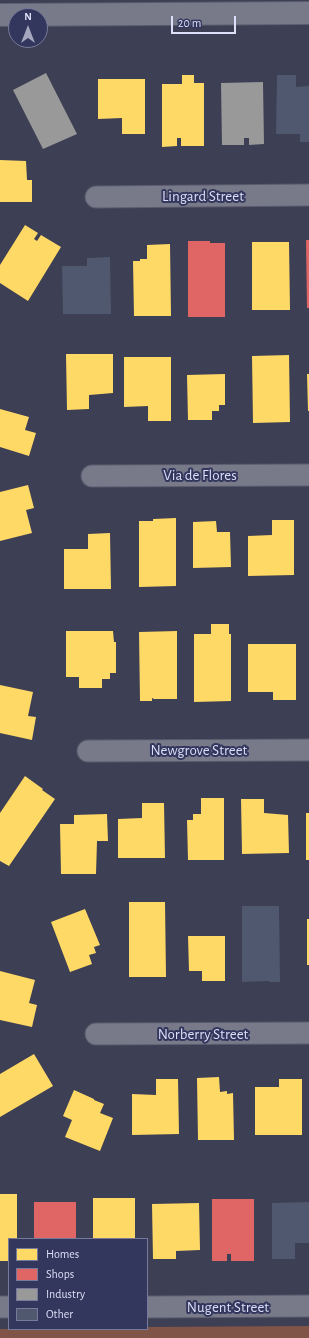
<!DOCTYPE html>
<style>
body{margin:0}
#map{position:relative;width:309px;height:1338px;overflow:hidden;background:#3d3f54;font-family:"Alegreya Sans",sans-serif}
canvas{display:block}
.legend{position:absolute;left:8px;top:1238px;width:140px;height:92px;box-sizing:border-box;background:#34375d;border:1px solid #777a9b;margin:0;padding:5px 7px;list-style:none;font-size:12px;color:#dcdff7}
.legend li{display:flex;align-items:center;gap:8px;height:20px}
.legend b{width:20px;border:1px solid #777a9b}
.north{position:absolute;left:8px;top:8px;width:40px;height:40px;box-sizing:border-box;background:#34375d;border:1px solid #777a9b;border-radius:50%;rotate:0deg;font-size:11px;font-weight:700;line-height:16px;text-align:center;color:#dcdff7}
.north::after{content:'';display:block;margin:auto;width:14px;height:18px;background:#a4a7be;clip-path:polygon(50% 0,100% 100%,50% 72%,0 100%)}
.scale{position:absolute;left:171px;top:16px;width:65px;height:18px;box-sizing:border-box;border:2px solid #dcdff7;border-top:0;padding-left:5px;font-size:12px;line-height:14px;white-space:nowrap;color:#dcdff7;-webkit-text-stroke:3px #34375d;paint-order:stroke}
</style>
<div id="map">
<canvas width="309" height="1338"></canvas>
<ul class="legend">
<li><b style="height:11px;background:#ffd966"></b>Homes</li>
<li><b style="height:11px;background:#e06666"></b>Shops</li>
<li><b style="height:11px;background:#999"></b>Industry</li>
<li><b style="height:11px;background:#4f586e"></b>Other</li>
</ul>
<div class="north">N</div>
<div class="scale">20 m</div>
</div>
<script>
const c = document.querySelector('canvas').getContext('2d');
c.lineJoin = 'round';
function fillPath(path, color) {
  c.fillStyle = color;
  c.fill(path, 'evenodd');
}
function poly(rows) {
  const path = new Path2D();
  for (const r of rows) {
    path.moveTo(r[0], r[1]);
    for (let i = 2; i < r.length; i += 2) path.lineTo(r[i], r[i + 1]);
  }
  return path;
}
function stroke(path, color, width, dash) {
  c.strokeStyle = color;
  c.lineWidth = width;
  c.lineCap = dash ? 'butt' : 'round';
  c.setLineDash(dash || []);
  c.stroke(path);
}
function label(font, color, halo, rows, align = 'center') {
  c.font = font + ' "Alegreya Sans",sans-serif';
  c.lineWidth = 4;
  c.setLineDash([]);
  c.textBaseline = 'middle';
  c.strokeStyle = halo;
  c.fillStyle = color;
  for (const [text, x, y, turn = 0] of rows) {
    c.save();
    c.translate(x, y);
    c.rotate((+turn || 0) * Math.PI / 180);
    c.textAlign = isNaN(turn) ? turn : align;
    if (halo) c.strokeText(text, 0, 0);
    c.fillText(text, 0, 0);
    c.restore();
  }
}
fillPath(poly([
 [309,1326,309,1338,0,1338,0,1329,147,1329,147,1327]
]), '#815448');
fillPath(poly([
 [182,75,194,75,194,83,204,83,204,146,181,146,181,138,177,138,177,146,162,147,162,84,182,84],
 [98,79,145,79,145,134,122,134,122,118,98,119],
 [0,160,26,161,27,180,32,180,32,202,0,202],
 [25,225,38,233,34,239,37,241,41,235,61,247,28,301,0,283,0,265],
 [252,242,289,242,290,310,252,310],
 [170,244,171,316,134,316,133,261,140,261,140,259,147,259,147,245],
 [66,354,113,354,113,393,89,395,89,409,67,410],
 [289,355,290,422,253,423,252,356],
 [124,357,171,357,171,421,148,421,148,406,124,407],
 [225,374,225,405,219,405,219,411,212,411,212,420,188,420,187,375],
 [307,374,309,374,309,411,308,411],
 [0,409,29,417,25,430,36,433,29,456,0,447],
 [28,485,34,508,26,510,32,533,0,541,0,492],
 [176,518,176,586,139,587,139,521,153,521,153,519],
 [272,520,294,520,294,575,248,576,248,536,272,535],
 [216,521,217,532,230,532,231,567,193,568,193,522],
 [110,533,111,589,64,589,64,549,88,549,88,534],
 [211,624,229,624,229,634,231,634,231,701,194,702,194,634,211,634],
 [66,631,113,631,114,642,116,642,116,673,110,673,110,679,102,679,102,688,79,688,79,677,66,677],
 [177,631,177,699,154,699,152,698,152,701,140,701,139,632],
 [248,644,296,644,296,700,273,700,273,692,248,692],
 [0,685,33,692,28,716,36,717,32,740,0,733],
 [25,776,43,789,42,790,55,799,9,866,0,861,0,813],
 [201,798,224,798,224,860,188,860,187,820,193,820,193,814,201,814],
 [241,799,264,799,264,813,288,815,289,853,242,854],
 [142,803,164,803,165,858,118,858,118,819,142,818],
 [306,813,309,813,309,860,306,860],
 [107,814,108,841,97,841,96,874,61,874,60,824,74,824,74,815],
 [129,902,165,902,166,977,129,977],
 [85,909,100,945,94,947,96,953,89,955,92,964,70,972,51,922],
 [307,919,309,919,309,965,307,965],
 [188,936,225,936,225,981,202,981,202,971,189,971],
 [0,971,35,980,29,1003,37,1005,32,1027,0,1020],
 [34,1054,53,1086,0,1117,0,1074],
 [219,1077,220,1092,227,1091,227,1094,233,1093,234,1140,198,1140,197,1078],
 [156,1079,178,1079,179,1134,132,1135,132,1094,156,1095],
 [279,1079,302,1079,302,1135,255,1135,255,1087,279,1087],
 [74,1090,94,1099,94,1100,104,1104,100,1113,113,1118,100,1151,65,1137,72,1120,63,1116],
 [0,1194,17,1194,17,1239,9,1239,9,1261,0,1261],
 [93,1198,135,1198,135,1239,93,1239],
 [199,1203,200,1250,176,1251,176,1259,153,1259,152,1204]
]), '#ffd966');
fillPath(poly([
 [306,240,309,240,309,308,307,308],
 [188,241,210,241,210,243,225,243,225,317,188,317],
 [212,1199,254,1199,254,1261,231,1261,231,1254,227,1254,227,1261,212,1261],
 [34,1202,76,1202,76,1239,34,1239]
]), '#e06666');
fillPath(poly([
 [46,73,77,134,43,149,13,90],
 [263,82,264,144,249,145,249,138,244,138,244,145,222,145,221,83]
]), '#999');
fillPath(poly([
 [277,75,296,75,296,87,309,86,309,142,300,142,300,134,276,134],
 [110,257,111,314,63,314,62,266,87,266,87,258],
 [242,906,279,906,280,982,269,982,269,981,242,982],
 [309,1202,309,1243,295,1243,295,1259,272,1259,272,1203]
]), '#4f586e');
const minor = poly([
 [96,197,309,195],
 [92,476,309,475],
 [88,751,309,750],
 [96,1034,309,1033],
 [0,1307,9,1307],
 [147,1307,309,1306]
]);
const secondary = poly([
 [0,15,309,13]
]);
stroke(minor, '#5a5c6e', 23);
stroke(secondary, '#5a5c6e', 24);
stroke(minor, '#787a89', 21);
stroke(secondary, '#787a89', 22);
label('15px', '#dcdff7', '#34375d', [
 ["Lingard Street",203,196],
 ["Via de Flores",200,475],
 ["Newgrove Street",199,750],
 ["Norberry Street",203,1034],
 ["Nugent Street",228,1307]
]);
</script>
